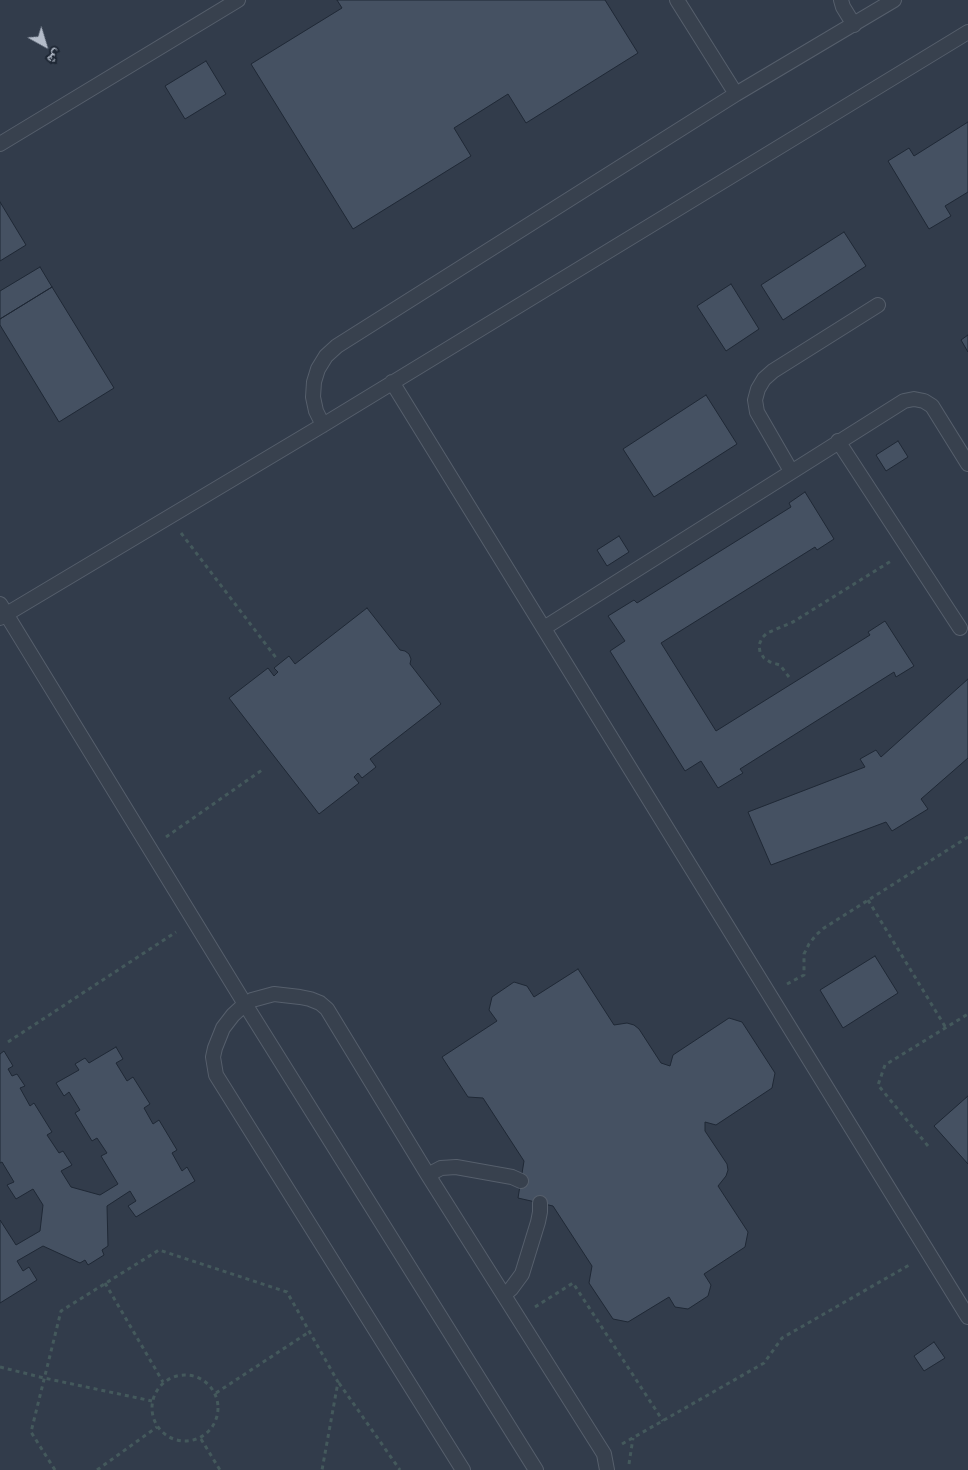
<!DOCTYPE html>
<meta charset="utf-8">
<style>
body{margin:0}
#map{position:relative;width:968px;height:1470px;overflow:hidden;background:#242f3e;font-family:Karla,"Noto Naskh Arabic",sans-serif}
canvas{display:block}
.north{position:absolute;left:20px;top:20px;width:50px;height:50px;-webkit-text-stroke:4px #1d2633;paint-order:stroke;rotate:141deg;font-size:14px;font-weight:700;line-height:20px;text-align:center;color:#b4bcc9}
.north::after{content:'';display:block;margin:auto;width:18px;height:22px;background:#b4bcc9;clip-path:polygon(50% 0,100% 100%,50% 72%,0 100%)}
</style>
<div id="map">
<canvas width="968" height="1470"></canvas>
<div class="north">ش</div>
</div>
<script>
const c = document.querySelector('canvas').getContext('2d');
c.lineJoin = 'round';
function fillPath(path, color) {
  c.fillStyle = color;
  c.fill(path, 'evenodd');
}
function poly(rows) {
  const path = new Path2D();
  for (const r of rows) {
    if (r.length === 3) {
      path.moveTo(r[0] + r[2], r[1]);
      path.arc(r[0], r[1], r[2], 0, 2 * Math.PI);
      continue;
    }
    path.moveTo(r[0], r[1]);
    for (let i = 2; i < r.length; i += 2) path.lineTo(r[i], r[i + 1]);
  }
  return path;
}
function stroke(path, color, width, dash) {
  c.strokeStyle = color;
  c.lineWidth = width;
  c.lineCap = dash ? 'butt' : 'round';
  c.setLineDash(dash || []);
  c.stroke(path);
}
fillPath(poly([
 [0,0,968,0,968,1470,0,1470]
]), '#323c4b');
const building = poly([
 [337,0,605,0,638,53,526,123,508,94,454,128,471,156,353,229,251,64,342,8,337,0],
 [206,61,226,94,185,119,165,86,206,61],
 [968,122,968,192,945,206,951,216,929,229,888,161,909,148,914,156,968,122],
 [0,202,26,245,0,261,0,202],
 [844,232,866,266,783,320,761,285,844,232],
 [40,267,52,287,0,319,0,291,40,267],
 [731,284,759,329,726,351,697,306,731,284],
 [52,287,114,388,59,422,0,325,0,319,52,287],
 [968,335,968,352,961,340,968,335],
 [706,395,737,444,654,497,623,449,706,395],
 [898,441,908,457,886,471,876,455,898,441],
 [805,492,834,539,817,550,815,547,661,643,716,731,870,635,868,632,885,621,914,666,896,677,894,672,740,769,743,773,718,788,701,761,685,771,610,651,625,641,608,616,634,600,637,603,791,507,789,503,805,492],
 [619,536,629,552,607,566,597,550,619,536],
 [367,608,400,650,405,651,409,654,411,659,410,664,441,704,370,759,376,767,362,778,358,773,354,777,359,783,319,814,229,698,268,668,274,676,278,672,274,668,289,656,295,664,367,608],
 [968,679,968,758,921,799,928,809,892,831,886,822,771,865,748,812,865,767,860,759,876,750,881,757,968,679],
 [875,956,898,993,843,1028,820,990,875,956],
 [578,969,614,1025,627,1023,634,1025,639,1029,661,1063,670,1066,673,1055,729,1018,742,1022,775,1073,772,1088,716,1125,705,1122,705,1131,727,1164,728,1170,726,1176,718,1186,748,1232,745,1247,704,1274,711,1285,708,1296,688,1309,675,1307,669,1297,628,1322,613,1319,589,1283,592,1266,553,1206,518,1198,524,1161,483,1098,468,1097,442,1057,497,1021,489,1010,492,997,514,982,527,986,534,997,578,969],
 [116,1047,123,1059,116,1063,127,1081,133,1077,150,1104,144,1108,153,1124,159,1120,177,1150,172,1153,182,1171,187,1167,195,1181,136,1217,128,1206,136,1201,130,1191,107,1206,108,1246,102,1250,104,1255,88,1265,85,1260,80,1263,43,1246,17,1261,23,1271,29,1267,37,1280,0,1303,0,1220,16,1245,40,1231,43,1205,33,1189,16,1199,7,1185,14,1182,2,1162,0,1163,0,1054,4,1051,13,1066,8,1069,12,1076,17,1074,25,1086,20,1088,30,1106,34,1103,52,1132,47,1135,59,1153,63,1151,72,1165,61,1171,71,1187,100,1195,118,1184,101,1156,107,1153,97,1138,92,1141,75,1113,80,1110,69,1092,64,1096,56,1083,79,1070,75,1064,85,1058,89,1063,116,1047],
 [968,1096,968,1164,934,1126,968,1096],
 [934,1342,945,1358,924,1371,914,1356,934,1342]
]);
fillPath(building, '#455162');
stroke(building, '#1f2835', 1);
const lane = poly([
 [677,0,736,94],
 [841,0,843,7,854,25],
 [0,144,238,0],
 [392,382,968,1317],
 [323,425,316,411,313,397,314,382,318,369,326,356,337,346,736,94,894,0],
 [838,441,960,628],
 [791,471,757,412,755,400,758,389,764,379,773,371,878,305],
 [0,604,245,1004,536,1470],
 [0,618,323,425,968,32],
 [544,628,904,401,914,399,924,401,932,406,968,464],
 [428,1175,441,1168,456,1167,512,1177,521,1181],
 [504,1295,511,1289,522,1274,538,1222,540,1212,540,1203],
 [463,1470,216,1075,213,1057,215,1048,223,1028,233,1015,245,1004,252,1000,274,994,300,997,310,999,320,1003,327,1009,428,1175,599,1446,604,1454,607,1470]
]);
stroke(lane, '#565f6c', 16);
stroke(poly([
 [181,533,277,659],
 [789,677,780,665,770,662,764,658,760,652,759,645,762,638,767,633,793,622,891,561],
 [166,837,262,770],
 [868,900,946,1028],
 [787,984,804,975,804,954,809,944,816,935,824,928,968,837],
 [8,1042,176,932],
 [928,1146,878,1085,885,1065,968,1014],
 [105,1283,163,1382],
 [535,1307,573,1283,663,1421],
 [0,1367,44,1378,152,1401],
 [185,1408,33],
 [339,1383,400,1470],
 [216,1393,309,1332],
 [201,1439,220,1470],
 [622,1444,764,1363,782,1338,911,1264],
 [629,1464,633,1438],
 [55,1470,31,1432,61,1311,159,1250,287,1292,338,1382,322,1470],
 [97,1470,157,1427]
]), '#44595c', 3, [4, 4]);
stroke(lane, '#38414e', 14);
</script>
